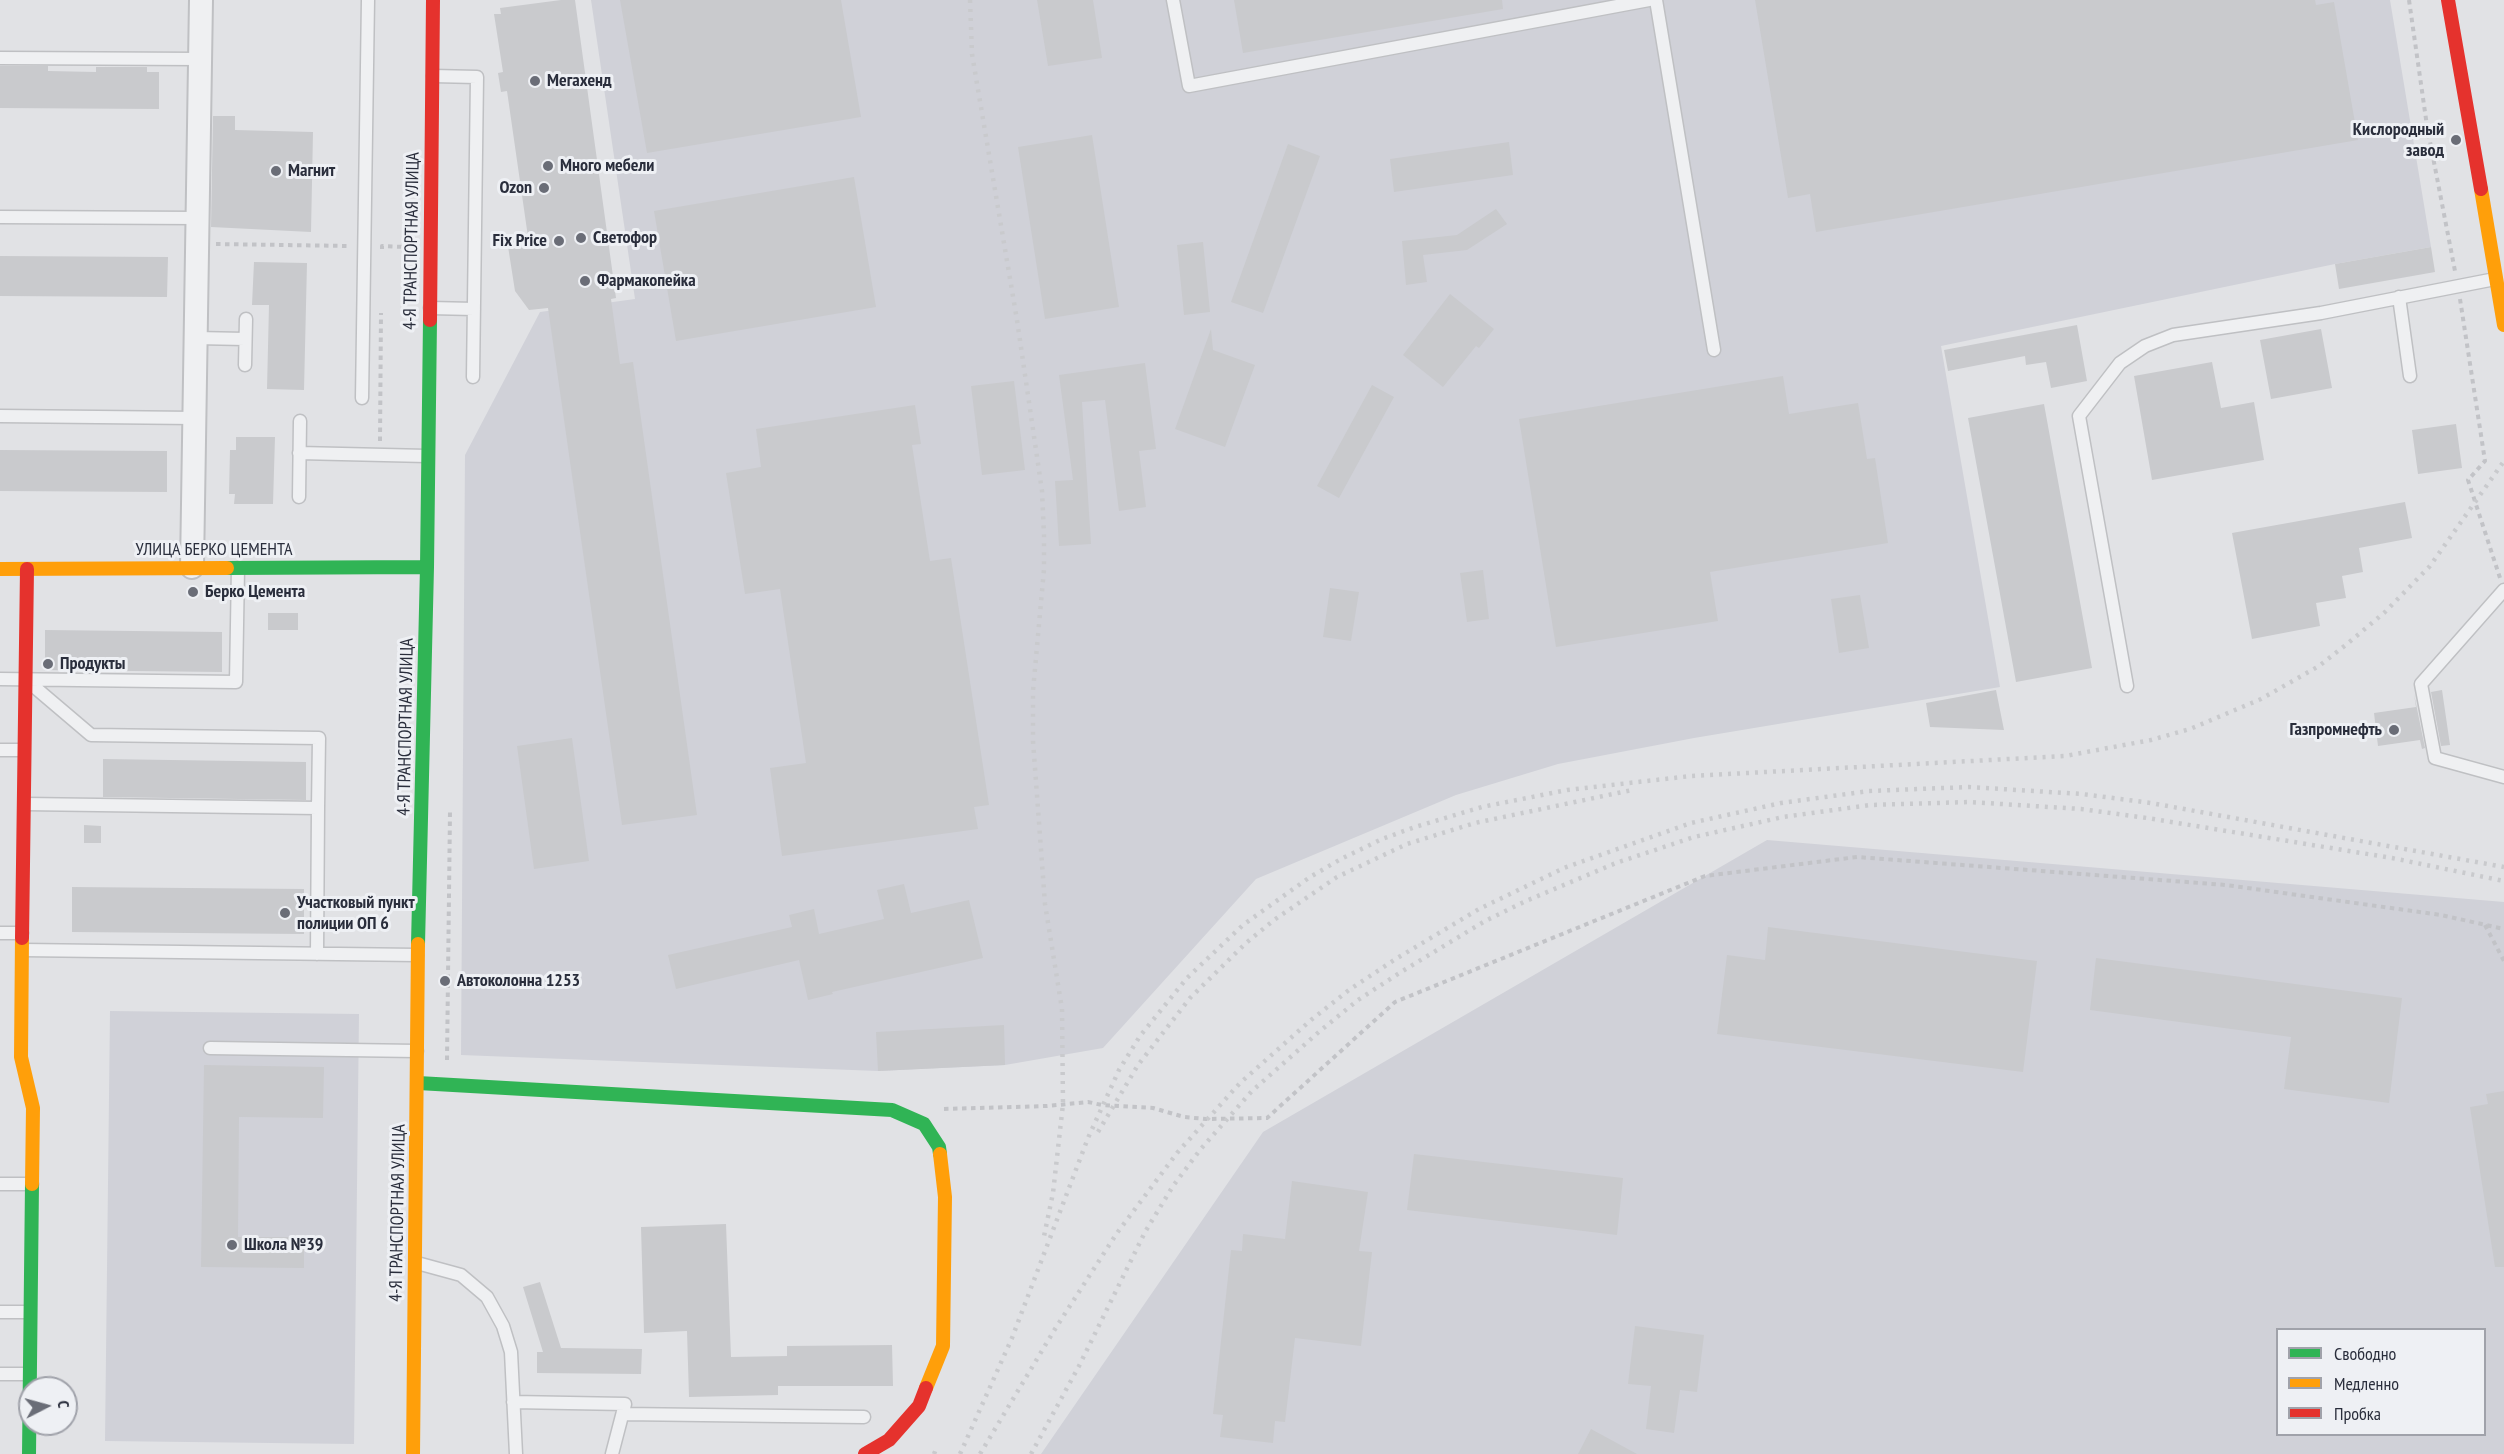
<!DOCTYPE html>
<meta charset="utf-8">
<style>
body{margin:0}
#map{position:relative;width:2504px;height:1454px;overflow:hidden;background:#e1e2e5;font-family:"PT Sans Narrow",sans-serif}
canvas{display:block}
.legend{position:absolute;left:2276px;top:1328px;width:210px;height:108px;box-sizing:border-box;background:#eef0f4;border:2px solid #a0a2aa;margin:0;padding:8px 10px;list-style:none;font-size:18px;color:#2a2e3c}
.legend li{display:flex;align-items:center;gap:12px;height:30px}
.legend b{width:30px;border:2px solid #a0a2aa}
.north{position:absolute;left:18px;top:1376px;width:60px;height:60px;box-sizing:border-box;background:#eef0f4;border:2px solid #a0a2aa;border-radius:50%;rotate:84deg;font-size:16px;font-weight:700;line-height:24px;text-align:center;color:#2a2e3c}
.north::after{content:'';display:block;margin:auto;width:21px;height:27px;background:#6a6d77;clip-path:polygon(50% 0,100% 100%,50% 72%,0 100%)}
</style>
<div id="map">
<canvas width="2504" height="1454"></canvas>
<ul class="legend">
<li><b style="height:8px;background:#30b455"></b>Свободно</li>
<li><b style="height:8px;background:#ff9f0a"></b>Медленно</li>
<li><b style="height:8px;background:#e5322d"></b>Пробка</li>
</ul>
<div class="north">С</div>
</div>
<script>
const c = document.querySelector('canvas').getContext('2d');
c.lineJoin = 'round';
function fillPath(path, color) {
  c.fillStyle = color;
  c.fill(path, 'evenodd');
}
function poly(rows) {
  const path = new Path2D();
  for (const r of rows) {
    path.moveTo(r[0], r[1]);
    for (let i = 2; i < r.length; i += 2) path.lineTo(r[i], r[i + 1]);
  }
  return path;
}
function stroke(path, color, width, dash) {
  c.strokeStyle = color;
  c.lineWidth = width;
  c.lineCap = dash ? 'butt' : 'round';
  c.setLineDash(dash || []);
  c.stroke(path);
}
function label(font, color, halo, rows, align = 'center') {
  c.font = font + ' "PT Sans Narrow",sans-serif';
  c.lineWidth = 6;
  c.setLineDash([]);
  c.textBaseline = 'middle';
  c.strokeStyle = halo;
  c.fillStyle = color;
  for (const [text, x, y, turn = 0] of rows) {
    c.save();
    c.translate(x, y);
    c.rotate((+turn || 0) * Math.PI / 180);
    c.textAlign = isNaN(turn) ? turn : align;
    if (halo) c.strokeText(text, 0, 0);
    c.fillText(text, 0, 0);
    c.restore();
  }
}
fillPath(poly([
 [591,0,2390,0,2431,247,2335,264,1941,346,2000,687,1694,738,1558,764,1456,795,1256,879,1103,1048,1005,1065,878,1071,461,1055,465,455,540,312,635,299],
 [1767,840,2504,902,2504,1454,1041,1454,1263,1132],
 [2278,1330,2484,1330,2484,1434,2278,1434],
 [110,1011,359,1014,354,1444,105,1441]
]), '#d0d1d8');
fillPath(poly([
 [561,0,575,0,616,298,611,299,620,364,633,362,697,815,622,825,548,308,529,310,515,291,507,240,528,237,507,91,501,92,498,73,503,72,494,14,501,14,500,8],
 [620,0,841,0,861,117,647,153],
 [1037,0,1093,0,1102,58,1048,66],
 [1234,0,1502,0,1503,9,1243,53],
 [1755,0,2315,0,2316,5,2334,2,2358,140,1816,232,1810,194,1788,198],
 [0,66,48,66,48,71,96,72,96,67,147,67,147,72,159,72,159,109,0,108],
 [213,116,235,116,235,130,313,132,311,232,211,227],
 [1092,135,1119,307,1045,319,1018,147],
 [1509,142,1513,175,1394,192,1390,159],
 [1288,144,1320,156,1263,313,1231,302],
 [854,177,876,307,676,341,654,211],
 [1496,209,1507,224,1467,250,1423,255,1427,282,1406,285,1402,241,1457,235],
 [1203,242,1210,312,1184,315,1177,245],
 [2431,247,2435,272,2339,289,2335,264],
 [0,256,168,257,167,297,0,296],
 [254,262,307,263,304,390,267,389,269,305,252,305],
 [1450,294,1494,329,1479,348,1476,346,1443,387,1403,355],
 [2077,325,2087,381,2051,388,2046,362,2026,365,2025,356,1948,371,1944,350],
 [1211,329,1213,350,1255,365,1225,447,1175,429],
 [2321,329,2332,388,2271,399,2260,340],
 [2212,362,2221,408,2254,402,2264,460,2152,480,2134,376],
 [1145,363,1156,449,1139,451,1146,507,1119,511,1105,400,1082,402,1091,544,1059,546,1055,481,1073,480,1059,375],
 [1783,376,1789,414,1858,403,1867,459,1875,458,1888,543,1710,572,1718,621,1556,647,1519,419],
 [1014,381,1025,470,982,475,971,386],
 [1372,385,1394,397,1339,498,1317,486],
 [2044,404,2092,668,2016,682,1968,418],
 [915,405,921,444,912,445,930,561,951,558,989,805,974,807,978,829,782,856,770,768,806,763,780,589,745,594,726,473,761,467,756,429],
 [2456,424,2462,468,2418,474,2412,430],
 [236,437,275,437,273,504,234,504,235,494,229,494,230,450,236,450],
 [0,450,167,451,167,492,0,491],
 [2405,502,2412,538,2359,548,2363,572,2342,576,2346,598,2316,603,2320,626,2252,639,2232,533],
 [1483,570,1489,619,1467,622,1460,573],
 [1330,588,1359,592,1351,641,1323,637],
 [1860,595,1869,648,1839,653,1831,599],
 [268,613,298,613,298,630,268,630],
 [45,630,222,632,222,672,45,670],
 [1996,690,2004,730,1930,727,1926,703],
 [2442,690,2450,745,2441,746,2431,692],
 [2414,694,2425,748,2422,749,2420,740,2378,746,2374,713,2416,707],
 [572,738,589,861,534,869,517,746],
 [103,759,306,762,306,800,103,797],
 [84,825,101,826,101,843,84,843],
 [904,884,911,913,969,900,983,958,832,992,833,994,808,1000,799,960,676,989,668,955,792,927,789,915,814,909,819,934,884,919,877,890],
 [72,887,304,889,304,934,72,932],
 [1768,927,2037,961,2023,1072,1717,1034,1727,955,1765,960],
 [2096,958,2402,998,2389,1103,2284,1089,2291,1037,2090,1010],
 [1004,1025,1005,1065,878,1071,876,1032],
 [204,1065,324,1067,323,1118,239,1117,238,1237,304,1237,304,1268,201,1267],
 [2504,1091,2504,1267,2495,1267,2470,1107,2488,1104,2486,1094],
 [1414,1154,1623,1178,1617,1235,1407,1210],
 [1292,1181,1368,1192,1359,1251,1372,1252,1361,1346,1295,1338,1285,1422,1275,1421,1273,1443,1220,1437,1223,1415,1213,1414,1231,1250,1242,1251,1243,1234,1285,1239],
 [726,1224,731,1357,787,1356,787,1346,892,1345,893,1386,778,1386,778,1395,689,1397,687,1331,644,1333,641,1227],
 [540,1282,561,1348,642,1349,641,1374,537,1373,537,1352,543,1352,523,1287],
 [1635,1326,1704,1335,1697,1392,1680,1390,1674,1433,1646,1429,1651,1386,1628,1384],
 [1591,1429,1637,1454,1578,1454]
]), '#c9cacd');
const lane = poly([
 [1173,0,1189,86,1649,0],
 [1656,0,1714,350],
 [0,58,200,59],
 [433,76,477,77,473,377],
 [0,217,198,218],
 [2399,297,2410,376],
 [430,308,474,309],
 [196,338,245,339],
 [245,365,246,319],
 [362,398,368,0],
 [0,416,195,418],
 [299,453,427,456],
 [299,497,300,421],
 [2504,590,2421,684,2435,758,2504,777],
 [0,679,236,682,238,568],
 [31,684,91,735,319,738,318,808],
 [2127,686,2079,416,2120,363,2145,346,2173,335,2321,313,2495,279],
 [0,750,23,750],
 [25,804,318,808,317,954],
 [0,933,22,933],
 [23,950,417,955],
 [210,1048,417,1051],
 [0,1184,32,1184],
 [417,1263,461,1275,487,1297,503,1326,511,1352,516,1454],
 [0,1312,29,1312],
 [0,1374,29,1374],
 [513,1402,625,1404,612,1454],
 [623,1414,864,1417]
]);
const street = poly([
 [192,567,201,0]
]);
stroke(lane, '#bfc0c3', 15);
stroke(street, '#bfc0c3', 26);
stroke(poly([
 [2409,0,2427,126,2455,271],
 [216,244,350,246],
 [382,249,382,246,405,247],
 [2460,299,2485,461,2468,480,2500,578],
 [380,441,381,313],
 [2485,925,2504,961],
 [447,1060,450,812],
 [944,1109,1047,1106,1088,1102,1102,1105,1153,1108,1184,1117,1206,1119,1267,1118,1395,1002,1705,876,1857,857,2226,885,2441,915,2504,929]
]), '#c2c3c7', 4, [4.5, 4.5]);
stroke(lane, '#eff0f2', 12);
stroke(street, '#eff0f2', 22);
stroke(poly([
 [227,568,427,567],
 [418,944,427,567,430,320],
 [418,1083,892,1110,924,1124,939,1147,940,1154],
 [29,1454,32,1184]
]), '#30b455', 14);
stroke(poly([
 [2481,189,2504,325],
 [0,569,227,568],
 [22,938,21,1057,33,1108,32,1184],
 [926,1388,943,1346,945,1197,940,1154],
 [413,1454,418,944]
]), '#ff9f0a', 14);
stroke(poly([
 [2448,0,2481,189],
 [430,320,433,0],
 [22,938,27,569],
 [865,1454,889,1440,919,1406,926,1388]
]), '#e5322d', 14);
stroke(poly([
 [970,0,972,54,1017,320,1042,491,1044,535,1044,569,1033,691,1033,741,1045,904,1062,1009,1063,1104,1053,1193,1043,1241],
 [1098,1132,1138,1065,1190,998,1246,943,1274,920,1337,877,1407,844,1475,823,1632,790],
 [934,1454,936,1449],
 [960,1454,1012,1338,1088,1138,1119,1070,1140,1036,1187,978,1243,925,1310,877,1341,859,1382,839,1415,827,1482,807,1567,790,1691,776,2065,756,2151,740,2190,729,2261,699,2319,666,2347,644,2385,612,2430,566,2504,461],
 [980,1454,1055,1329,1117,1233,1177,1153,1240,1083,1311,1020,1349,990,1394,960,1479,909,1564,868,1691,823,1781,803,1869,791,1969,787,2082,794,2151,803,2504,867],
 [1031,1454,1079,1366,1145,1232,1173,1186,1200,1150,1252,1091,1320,1031,1358,1000,1401,972,1485,921,1526,901,1616,863,1694,837,1783,817,1870,805,1969,802,2081,809,2147,818,2392,858,2504,881]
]), '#c9cacd', 4.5, [3, 6]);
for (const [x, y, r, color] of [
 [535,81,6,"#6a6d77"],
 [2456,140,6,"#6a6d77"],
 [548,166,6,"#6a6d77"],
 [276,171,6,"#6a6d77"],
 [544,188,6,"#6a6d77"],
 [581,238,6,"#6a6d77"],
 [559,241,6,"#6a6d77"],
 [585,281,6,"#6a6d77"],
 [193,592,6,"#6a6d77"],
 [48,664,6,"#6a6d77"],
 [2394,730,6,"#6a6d77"],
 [285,913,6,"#6a6d77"],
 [445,981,6,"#6a6d77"],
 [232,1245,6,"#6a6d77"]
]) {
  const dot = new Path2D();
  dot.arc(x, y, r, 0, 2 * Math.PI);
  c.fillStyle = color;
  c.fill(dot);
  stroke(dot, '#eef0f4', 2);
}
label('bold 18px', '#2a2e3c', '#eef0f4', [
 ["Мегахенд",547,81],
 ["Кислородный",2444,130,"right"],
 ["завод",2444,151,"right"],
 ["Много мебели",560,166],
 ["Магнит",288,171],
 ["Ozon",532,188,"right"],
 ["Светофор",593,238],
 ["Fix Price",547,241,"right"],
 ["Фармакопейка",597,281],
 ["Берко Цемента",205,592],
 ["Продукты",60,664],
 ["Газпромнефть",2382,730,"right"],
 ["Участковый пункт",297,903],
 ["полиции ОП 6",297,924],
 ["Автоколонна 1253",457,981],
 ["Школа №39",244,1245]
], 'left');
label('18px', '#2a2e3c', '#eef0f4', [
 ["4-Я ТРАНСПОРТНАЯ УЛИЦА",412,241,-89],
 ["УЛИЦА БЕРКО ЦЕМЕНТА",214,550],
 ["4-Я ТРАНСПОРТНАЯ УЛИЦА",406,727,-89],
 ["4-Я ТРАНСПОРТНАЯ УЛИЦА",398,1213,-89]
]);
</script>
